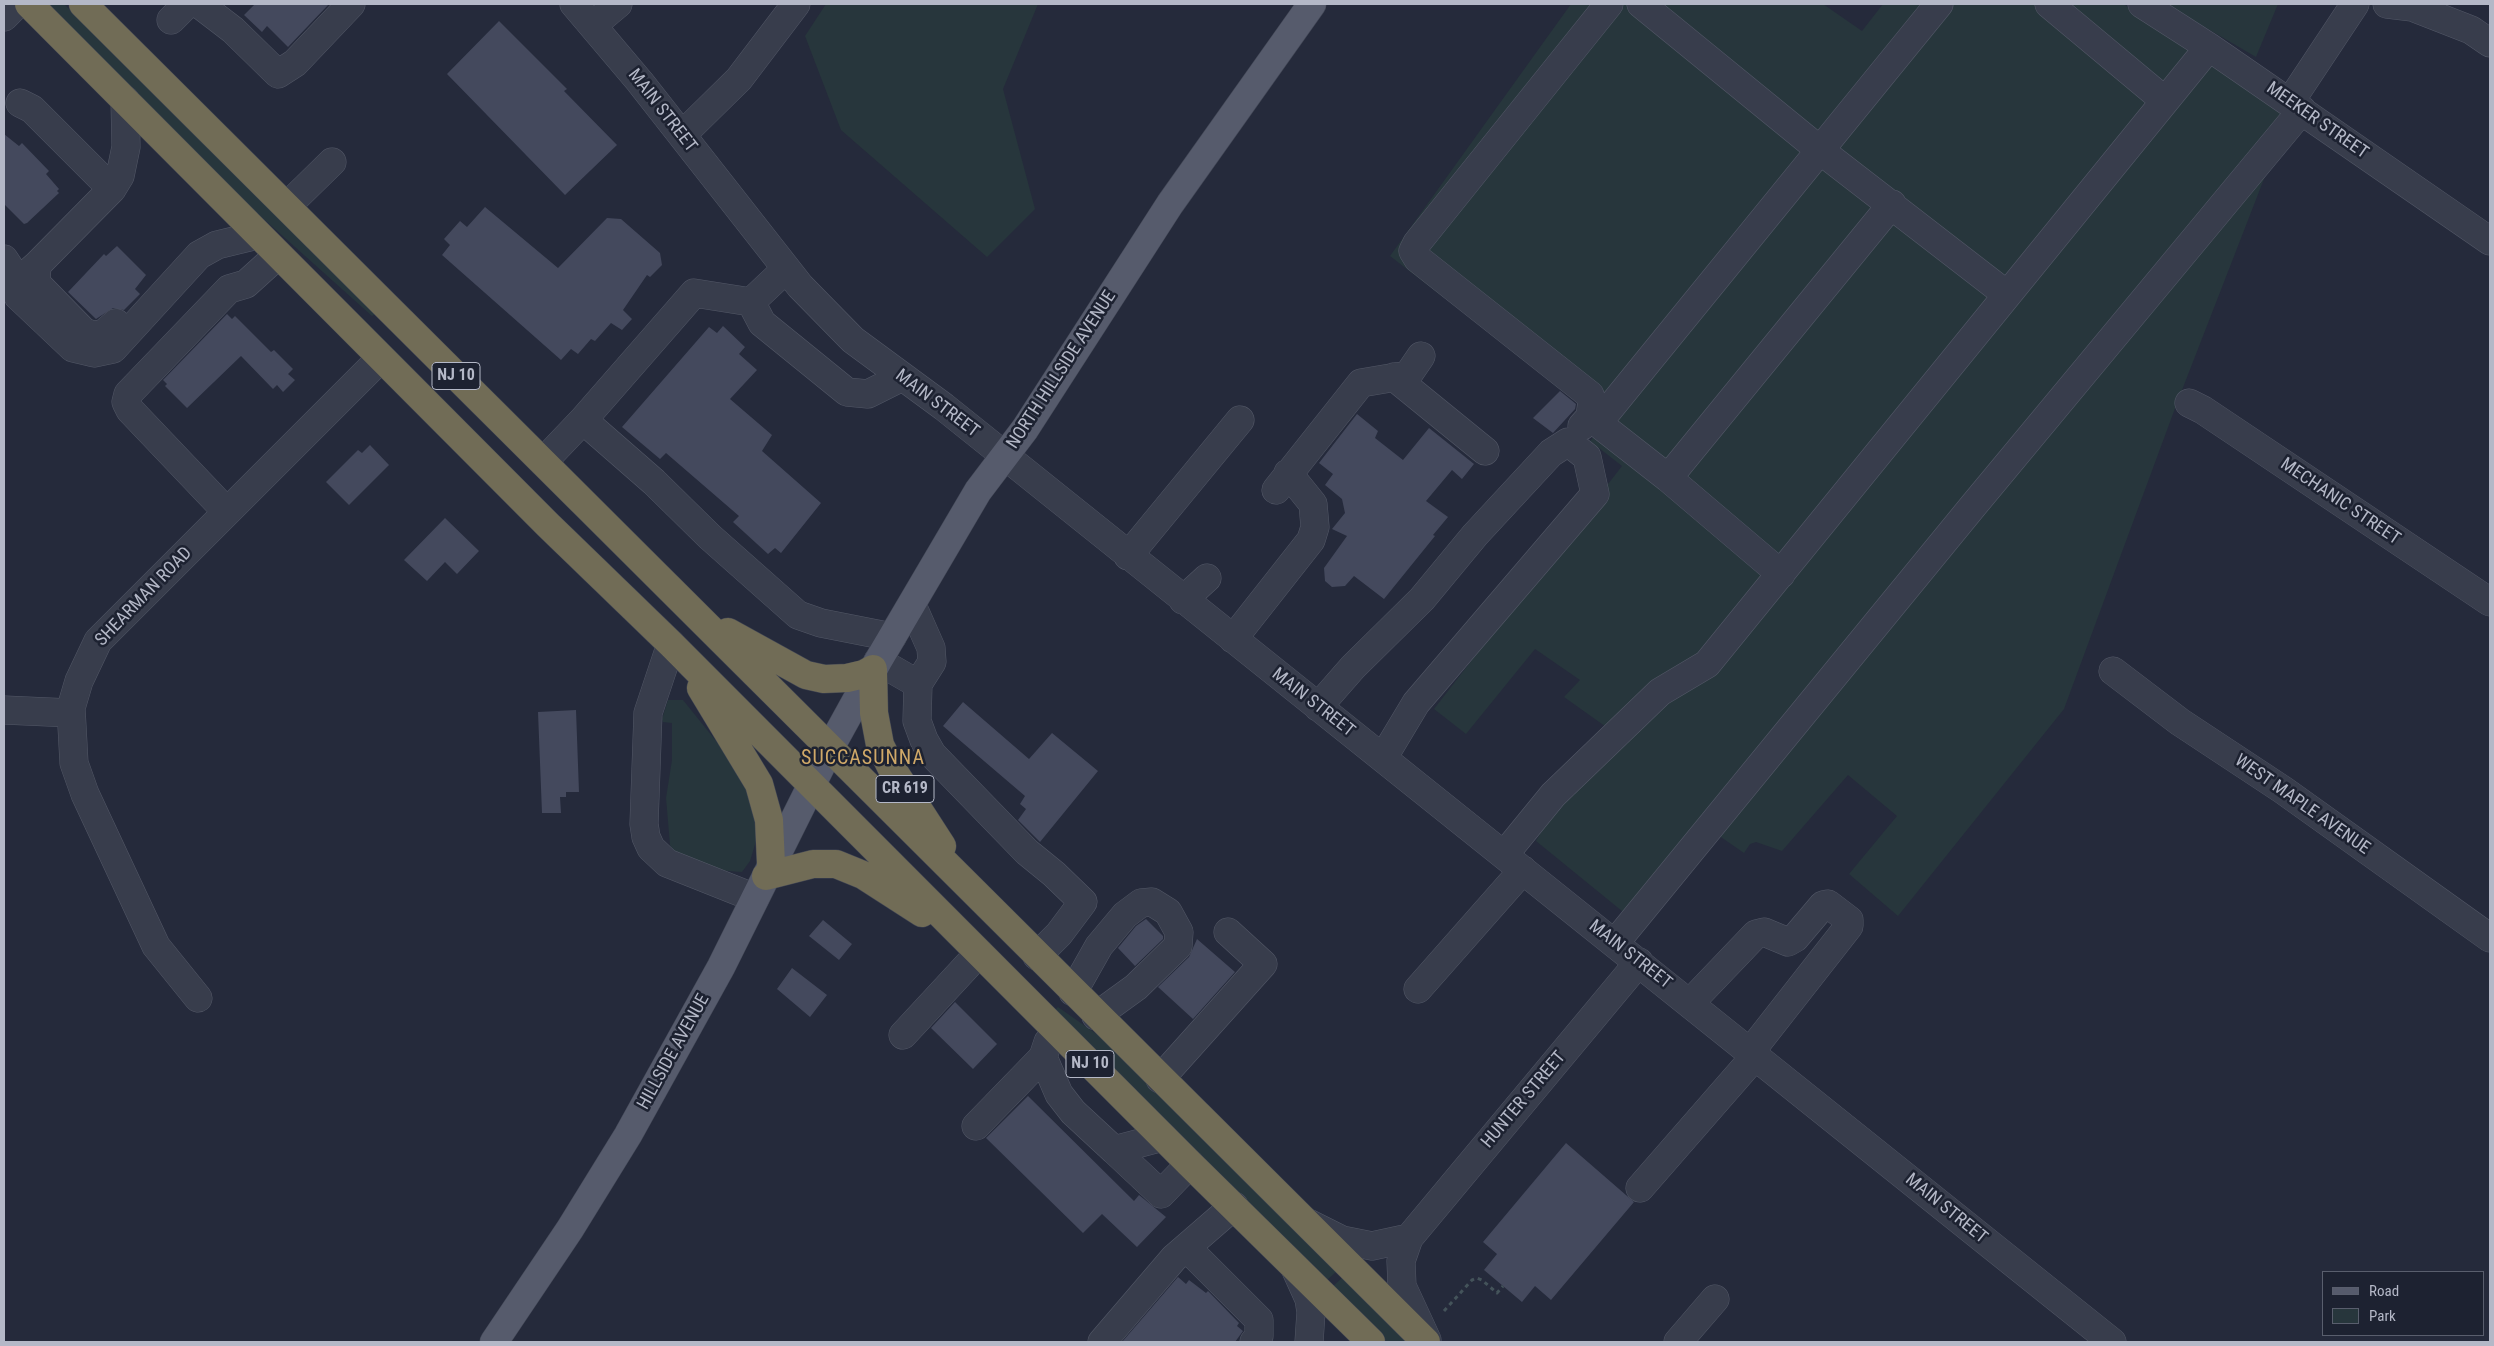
<!DOCTYPE html>
<style>
body{margin:0}
#map{position:relative;width:2494px;height:1346px;overflow:hidden;background:#252a3b;font-family:"Roboto Condensed",sans-serif}
canvas{display:block}
.frame{position:absolute;inset:0;border:5px solid #b4b8c7;pointer-events:none}
.legend{position:absolute;left:2322px;top:1271px;width:162px;height:65px;box-sizing:border-box;background:#1d2231;border:1px solid #595e6d;margin:0;padding:6px 9px;list-style:none;font-size:15px;color:#b4b8c7}
.legend li{display:flex;align-items:center;gap:10px;height:25px}
.legend b{width:25px;border:1px solid #595e6d}
</style>
<div id="map">
<canvas width="2494" height="1346"></canvas>
<div class="frame"></div>
<ul class="legend">
<li><b style="height:6px;background:#565b6c"></b>Road</li>
<li><b style="height:14px;background:#27363c"></b>Park</li>
</ul>
</div>
<script>
const c = document.querySelector('canvas').getContext('2d');
c.lineJoin = 'round';
function fillPath(path, color) {
  c.fillStyle = color;
  c.fill(path, 'evenodd');
}
function poly(rows) {
  const path = new Path2D();
  for (const r of rows) {
    path.moveTo(r[0], r[1]);
    for (let i = 2; i < r.length; i += 2) path.lineTo(r[i], r[i + 1]);
  }
  return path;
}
function stroke(path, color, width, dash) {
  c.strokeStyle = color;
  c.lineWidth = width;
  c.lineCap = dash ? 'butt' : 'round';
  c.setLineDash(dash || []);
  c.stroke(path);
}
function label(font, color, halo, rows, align = 'center') {
  c.font = font + ' "Roboto Condensed",sans-serif';
  c.lineWidth = 5;
  c.setLineDash([]);
  c.textBaseline = 'middle';
  c.strokeStyle = halo;
  c.fillStyle = color;
  for (const [text, x, y, turn = 0] of rows) {
    c.save();
    c.translate(x, y);
    c.rotate((+turn || 0) * Math.PI / 180);
    c.textAlign = isNaN(turn) ? turn : align;
    if (halo) c.strokeText(text, 0, 0);
    c.fillText(text, 0, 0);
    c.restore();
  }
}
fillPath(poly([
 [46,4,64,4,375,314,372,316,237,195],
 [826,4,1038,4,1003,89,1035,209,987,257,841,130,805,36],
 [1571,4,1823,4,1862,31,1883,4,2123,4,2248,79,2290,112,2177,403,2064,709,1898,916,1849,874,1897,816,1848,775,1782,851,1756,842,1750,844,1744,853,1715,833,1633,920,1536,841,1560,798,1616,734,1564,697,1580,680,1535,649,1466,734,1434,709,1622,466,1590,441,1606,423,1390,256],
 [2165,4,2278,4,2256,57],
 [668,700,683,700,729,757,754,794,757,838,750,861,742,872,715,870,674,852,670,845,666,798,672,760,672,723,663,722,662,719],
 [1058,1007,1098,1035,1120,1055,1337,1271,1326,1281,1055,1010],
 [1343,1277,1409,1342,1387,1342,1332,1287]
]), '#27363c');
fillPath(poly([
 [255,4,329,4,288,47,267,26,262,32,244,15],
 [499,21,567,89,564,91,617,145,565,195,447,74],
 [4,134,19,146,22,143,49,171,46,174,59,189,57,191,59,193,27,223,24,224,4,204],
 [485,207,558,268,607,218,621,219,660,253,662,265,650,277,647,275,623,310,632,319,622,330,611,323,595,341,591,339,578,354,571,349,561,360,442,255,450,245,444,239,460,221,467,227],
 [117,246,146,275,135,289,140,294,124,310,113,308,96,319,68,292,104,254,106,256],
 [227,314,232,319,235,316,271,352,274,350,293,369,288,374,295,380,283,392,277,385,273,389,241,356,187,408,165,386,167,384,163,380],
 [723,326,745,347,739,354,757,370,730,399,772,435,762,451,821,503,781,553,775,548,768,554,733,522,739,516,666,453,660,459,622,427,709,327,717,333],
 [1560,391,1576,404,1575,409,1553,433,1533,418],
 [1357,414,1378,431,1375,438,1403,460,1429,428,1474,464,1462,479,1452,470,1426,501,1448,517,1433,535,1435,536,1384,599,1354,576,1345,586,1332,587,1325,581,1324,568,1347,536,1332,529,1345,513,1342,499,1325,485,1333,474,1319,463],
 [370,445,389,465,349,505,326,482,358,450,362,453],
 [445,518,479,551,457,574,445,562,427,581,404,560],
 [963,702,1029,759,1052,733,1098,771,1040,842,1018,820,1026,809,1020,804,1025,796,943,726],
 [576,710,579,792,566,792,566,797,560,797,561,813,542,813,538,712],
 [1146,919,1163,936,1163,939,1135,966,1118,948,1136,926],
 [823,920,852,944,839,960,809,936],
 [1197,939,1235,972,1193,1019,1158,987,1189,957],
 [792,968,827,995,810,1017,777,989],
 [955,1002,997,1044,973,1069,931,1028],
 [1028,1096,1134,1201,1139,1195,1166,1217,1137,1247,1102,1214,1083,1233,986,1138],
 [1566,1143,1634,1202,1551,1300,1535,1286,1522,1302,1484,1270,1497,1254,1483,1242],
 [1178,1277,1186,1284,1189,1280,1206,1293,1208,1291,1239,1323,1237,1326,1243,1331,1235,1342,1122,1342]
]), '#44495d');
const minor = poly([
 [199,4,233,30,278,74,295,63,351,4],
 [574,4,640,82,800,286,853,340,944,407,2112,1342],
 [1609,4,1417,243,1413,251,1418,259,1590,395,1592,402,1590,417,1668,478,1781,574],
 [1641,4,1821,151,2006,294],
 [2049,4,2164,100],
 [2142,4,2209,47,2490,241],
 [2387,4,2412,7,2471,30,2490,43],
 [4,17,17,4],
 [171,20,187,4],
 [593,25,618,4],
 [2290,102,2355,4],
 [20,103,32,109,112,189],
 [682,135,739,79,796,4],
 [287,206,332,162],
 [4,259,10,268,13,286,18,296,73,348,94,353,113,349,199,255,217,245,258,235],
 [37,265,36,281,39,286,84,332,93,335,103,334,116,323],
 [13,286,37,265,112,189,120,176,126,147,125,100],
 [751,302,762,323,847,392,868,394,902,377],
 [1394,377,1485,451],
 [2189,403,2203,410,2490,602],
 [583,420,654,482,710,537,798,615,821,623,892,637],
 [1582,426,1590,417,1606,413,1939,4],
 [543,462,583,420,694,293,751,302,786,269],
 [1668,478,1892,204],
 [1276,490,1361,383,1408,375,1421,356],
 [227,512,130,410,126,402,128,394,229,289,246,284,278,255],
 [1128,556,1240,420],
 [1183,600,1207,578],
 [912,605,931,648,932,662,918,684,917,721,924,740,932,754,1027,852,1054,874,1083,902,1059,934,1037,956],
 [1233,639,1311,540,1315,527,1313,504,1288,473],
 [671,644,648,713,644,824,646,837,651,848,667,863,755,898],
 [878,661,918,684],
 [2113,671,2180,722,2283,790,2490,938],
 [1318,707,1353,667,1422,599,1475,535,1551,453,1568,442,1587,457,1595,494,1416,703,1383,758],
 [4,710,71,713],
 [1504,855,1553,795,1660,692,1707,664,2209,47],
 [1615,943,1973,506,2302,110],
 [1418,989,1523,870],
 [1073,992,1099,946,1125,915,1141,903,1152,902,1168,912,1179,932,1178,946,1136,987,1096,1016],
 [198,998,156,946,85,794,74,763,71,708,79,681,98,641,381,358],
 [1690,1003,1756,934,1764,932,1788,942,1795,938,1823,905,1828,904,1849,920,1849,926,1751,1051],
 [903,1035,979,953],
 [1043,1057,1059,1094,1073,1112,1114,1150,1163,1137],
 [1160,1079,1263,964,1228,932],
 [976,1126,1043,1057,1048,1042],
 [1114,1150,1161,1194,1190,1164],
 [1640,1188,1756,1055],
 [1308,1223,1342,1240,1372,1246,1409,1238],
 [1187,1248,1259,1320,1259,1336,1254,1342],
 [1295,1268,1309,1299,1311,1312,1309,1342],
 [1427,1340,1402,1286,1401,1261,1409,1238,1639,962],
 [1102,1342,1174,1258,1234,1206],
 [1678,1342,1715,1299]
]);
const major = poly([
 [494,1342,570,1229,628,1135,721,967,830,748,878,661,978,491,1025,429,1170,204,1312,4]
]);
const highway = poly([
 [29,4,548,525,671,644,1190,1164,1371,1342],
 [83,4,1426,1342],
 [728,632,806,675,824,679,847,678,864,674,873,669,874,713,880,745,891,767,942,846],
 [701,688,759,784,769,820,771,864],
 [766,876,813,864,836,864,863,875,922,913]
]);
stroke(minor, '#535867', 29);
stroke(major, '#414655', 29);
stroke(highway, '#404554', 29);
stroke(poly([
 [1444,1311,1472,1280,1477,1278,1482,1280,1497,1293,1503,1286]
]), '#44535a', 3, [4, 4]);
stroke(minor, '#383d4c', 28);
stroke(major, '#565b6c', 28);
stroke(highway, '#716c56', 28);
for (const [x, y, w] of [
 [456,376,48],
 [905,789,58],
 [1090,1064,48]
]) {
  const box = new Path2D();
  box.roundRect(x - w / 2, y - 13.5, w, 27, 4);
  c.fillStyle = '#1d2231';
  c.fill(box);
  stroke(box, '#b4b8c7', 1);
}
label('bold 16px', '#b4b8c7', null, [
 ["NJ 10",456,376],
 ["CR 619",905,789],
 ["NJ 10",1090,1064]
]);
label('18px', '#b4b8c7', '#1d2231', [
 ["MAIN STREET",662,111,52],
 ["MEEKER STREET",2317,121,35],
 ["NORTH HILLSIDE AVENUE",1062,370,-57],
 ["MAIN STREET",937,404,37],
 ["MECHANIC STREET",2340,502,34],
 ["SHEARMAN ROAD",144,597,-46],
 ["MAIN STREET",1313,703,38],
 ["WEST MAPLE AVENUE",2302,805,35],
 ["MAIN STREET",1630,955,38],
 ["HILLSIDE AVENUE",674,1052,-61],
 ["HUNTER STREET",1524,1100,-50],
 ["MAIN STREET",1946,1209,39]
]);
c.letterSpacing = '1px';
label('20px', '#cfa868', '#1d2231', [
 ["SUCCASUNNA",863,759]
]);
c.letterSpacing = '0px';
</script>
